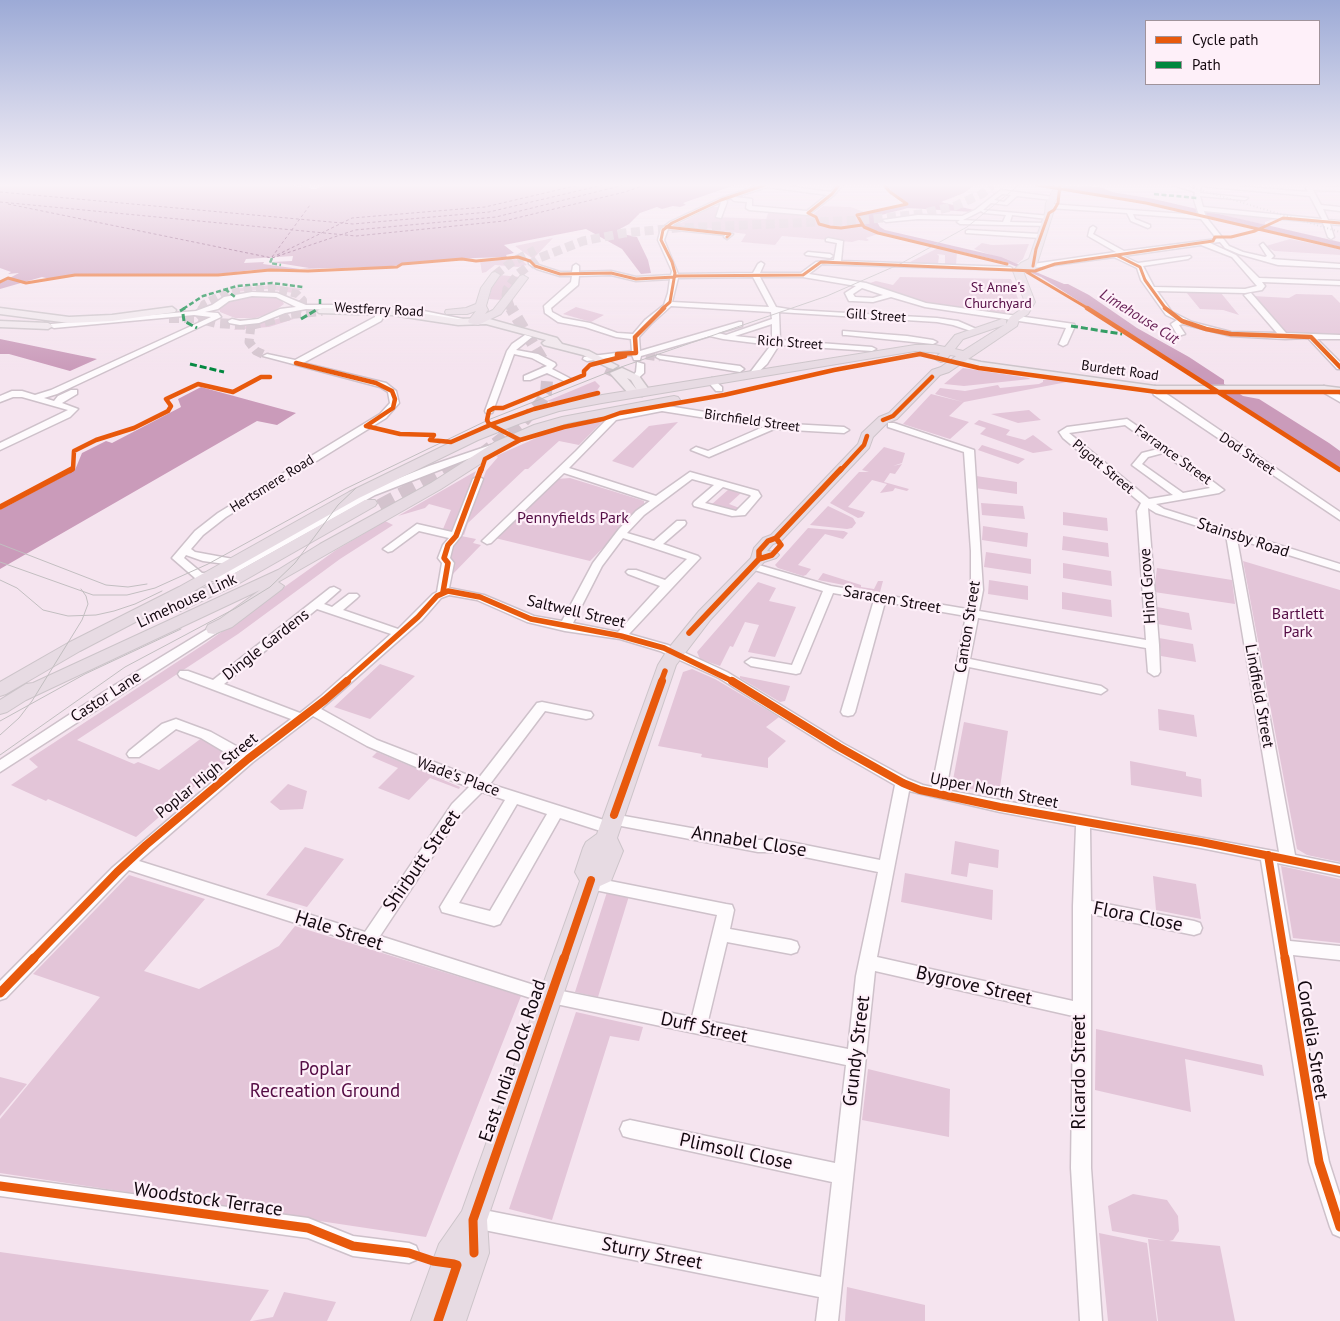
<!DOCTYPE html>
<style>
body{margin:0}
#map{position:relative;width:1340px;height:1321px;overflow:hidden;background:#f5e4ef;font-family:"PT Sans",sans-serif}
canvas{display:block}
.legend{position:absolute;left:1145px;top:20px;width:175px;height:65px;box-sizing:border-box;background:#fef0f9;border:1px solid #a0939b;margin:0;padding:6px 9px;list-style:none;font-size:15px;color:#13080f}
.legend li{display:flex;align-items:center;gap:10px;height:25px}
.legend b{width:25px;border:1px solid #a0939b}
</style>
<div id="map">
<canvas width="1340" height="1321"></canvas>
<ul class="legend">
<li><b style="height:6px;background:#e8590c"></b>Cycle path</li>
<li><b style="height:6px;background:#00873e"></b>Path</li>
</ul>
</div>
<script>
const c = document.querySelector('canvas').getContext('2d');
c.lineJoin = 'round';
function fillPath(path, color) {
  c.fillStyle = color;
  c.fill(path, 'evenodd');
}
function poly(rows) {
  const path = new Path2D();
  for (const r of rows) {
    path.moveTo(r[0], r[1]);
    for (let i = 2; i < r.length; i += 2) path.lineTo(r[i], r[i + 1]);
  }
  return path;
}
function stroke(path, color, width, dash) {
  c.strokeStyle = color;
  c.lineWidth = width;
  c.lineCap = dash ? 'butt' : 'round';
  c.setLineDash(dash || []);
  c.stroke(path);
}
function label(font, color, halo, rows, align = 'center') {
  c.font = font + ' "PT Sans",sans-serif';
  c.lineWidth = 4.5;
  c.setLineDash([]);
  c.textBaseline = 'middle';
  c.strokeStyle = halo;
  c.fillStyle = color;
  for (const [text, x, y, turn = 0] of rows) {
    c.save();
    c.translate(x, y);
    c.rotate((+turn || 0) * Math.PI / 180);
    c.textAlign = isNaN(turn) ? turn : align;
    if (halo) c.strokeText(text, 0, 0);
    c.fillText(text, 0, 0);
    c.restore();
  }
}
fillPath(poly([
 [823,206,851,207,864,212,856,217,863,227,878,234,866,238,869,240,867,241,859,240,852,242,782,236,775,245,741,242,746,234,714,230,713,229,675,226,712,207,719,207,717,217,766,219,769,211,813,214],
 [1205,211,1276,218,1265,222,1265,225],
 [553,238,533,259,515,246],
 [1290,239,1340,249,1340,255,1274,251,1266,246],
 [982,243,992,245,1029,244,1023,259,1017,264,974,249],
 [938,248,957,252,956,265,945,265,945,255,937,254,939,256,938,264,906,264],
 [515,259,523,261,527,265,518,267,495,265,486,272,482,273,480,261],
 [500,275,520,277,501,300,489,299,491,288],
 [900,277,1011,279,1018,299,1014,307,1005,314,912,301,867,284,876,281,893,285],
 [272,285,303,289,293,293,267,289,235,292,232,289],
 [1186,292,1221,293,1239,315,1223,310,1200,309],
 [1296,294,1332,295,1340,303,1340,335,1286,333,1253,296,1289,298],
 [248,296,274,296,281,299,284,304,272,313,255,318,235,318,220,312,219,309,226,303],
 [576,307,604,315,591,322,563,314],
 [284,317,294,319,269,327,234,330,238,325,265,322],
 [963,368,1029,378,1030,379,964,386,944,384],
 [1052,379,1067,382,964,402,949,416,969,422,950,439,903,424,931,394,963,402,935,394,940,388,965,391,998,385,1000,388,1039,384,1043,382,1043,380],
 [595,381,600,386,596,392,553,402,547,401],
 [1029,410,1041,420,1018,423,991,414],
 [979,420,1010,430,1006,435,1025,440,1033,435,1053,450,1033,453,980,434,986,428,974,424],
 [599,421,602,422,579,445,559,441,528,469,525,469,468,523,464,535,462,534,486,471,498,457,496,456,554,430],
 [678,422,633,468,612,461,649,426],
 [982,445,1025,459,1018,464,978,450],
 [884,447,905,453,902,463,893,466,902,464,895,474,890,473,884,482,909,489,907,491,895,488,893,491,880,493,887,484,872,480,848,507,865,512,862,517,858,518,830,503,859,472,869,472,862,470],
 [476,471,453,531,443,529,451,510,429,504,425,508,398,516],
 [976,476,1017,482,1017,494,975,488],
 [570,478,638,499,644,501,644,506,590,561,495,538,557,479],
 [729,489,741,493,729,504,742,509,735,511,711,505],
 [981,503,1023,506,1025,519,982,515],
 [828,506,853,518,856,523,852,528,847,529,810,525],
 [1063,512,1107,518,1108,531,1063,525],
 [385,521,393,525,340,559,238,634,77,740,134,764,138,762,159,770,203,737,235,755,202,780,136,837,48,799,46,801,11,785,38,767,29,759,206,643,336,550],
 [983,526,1028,533,1027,547,982,540],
 [808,528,844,531,848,533,843,539,825,534,798,565,811,569,806,575,803,576,778,568,775,565],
 [461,536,476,539,473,543,481,545,451,576,453,562,449,557,451,546],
 [1063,536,1108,543,1109,557,1062,550],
 [986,552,1031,559,1031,574,984,567],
 [1243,561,1340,590,1340,862,1307,855,1297,849],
 [1063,563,1111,571,1112,586,1063,578],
 [1157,568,1232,580,1235,604,1154,592],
 [823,573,861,585,861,587,874,589,878,581,883,581,880,592,818,580],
 [989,580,1028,586,1028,600,988,594],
 [758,582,776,588,769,601,796,607,775,657,748,652,759,625,745,622,733,647,730,646,720,666,700,659,697,652],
 [1062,592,1111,600,1112,617,1062,609],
 [1157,607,1189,613,1192,630,1158,624],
 [1159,638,1193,644,1196,662,1161,656],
 [380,664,415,676,370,719,334,707],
 [692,669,715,679,779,717,766,727,786,741,768,758,768,768,701,757,702,754,658,746,683,672],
 [740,676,790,686,785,701,780,702,740,678],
 [1158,709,1194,715,1197,737,1159,730],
 [964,722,1008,731,999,795,952,785],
 [377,752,460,787,459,789,430,778,409,800,378,788,398,768,372,757],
 [1130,761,1186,772,1186,776,1201,779,1202,797,1131,785],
 [288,784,307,791,303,809,280,810,270,802],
 [955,841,999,850,998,868,969,863,967,877,951,874],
 [305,847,344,859,307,907,266,895],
 [1281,866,1340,879,1340,943,1293,938],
 [905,873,993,890,992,920,901,902],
 [129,875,205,899,144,971,199,989,279,946,295,926,521,996,426,1237,0,1173,0,1119,100,997,33,974],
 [1153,876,1196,884,1201,919,1156,910],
 [607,892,629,896,598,997,575,992],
 [576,1012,643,1027,639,1041,610,1036,552,1220,509,1209],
 [1096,1029,1262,1065,1264,1076,1185,1059,1191,1112,1095,1090],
 [868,1069,950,1089,949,1137,862,1120],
 [0,1077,27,1084,0,1116],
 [1133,1194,1167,1200,1178,1216,1179,1231,1173,1240,1169,1241,1220,1246,1235,1321,1158,1321,1148,1239,1166,1241,1112,1231,1108,1206],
 [1099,1233,1147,1243,1157,1321,1108,1321],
 [0,1252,269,1290,250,1321,0,1321],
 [847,1287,925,1305,925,1321,845,1321],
 [284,1292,336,1302,327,1321,252,1321,273,1317]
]), '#e3c5d8');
fillPath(poly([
 [0,185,291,185,299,187,306,186,293,185,307,185,311,189,316,189,324,185,735,185,683,203,686,205,680,207,673,206,662,209,657,207,640,213,629,224,618,230,618,233,637,237,648,260,651,273,641,274,622,249,586,229,504,245,514,253,506,255,507,257,475,258,382,267,252,270,219,274,74,274,50,279,42,277,0,289,0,283,19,273,8,274,11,272,0,268],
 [886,185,975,185,964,193,941,202,974,210,972,212,908,208,874,217,880,227,885,230,1001,257,1064,284,1068,284,1089,295,1137,328,1189,357,1224,380,1224,384,1243,396,1259,399,1329,443,1340,451,1340,468,1041,277,1005,262,884,234,865,227,859,215,909,204,894,194],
 [1039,185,1100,187,1112,192,1154,199,1340,242,1340,247,1144,202],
 [0,339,97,359,70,371,9,354,0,354],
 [201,387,296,413,277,425,257,421,0,569,0,510,75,470,82,453,106,441,112,443,181,407,178,399]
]), '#ca9bba');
fillPath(poly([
 [293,256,292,261,272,262,309,268,300,269,263,264,264,262,244,263,246,259]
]), '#f5e4ef');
stroke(poly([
 [0,192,353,224,489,212,603,185],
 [0,202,356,236,504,221,625,192,645,185],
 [8,204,272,258,355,230,496,217,624,185],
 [277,255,352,218,485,207,579,185],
 [272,257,310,205]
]), '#692357', 1, [3, 2.5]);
stroke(poly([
 [251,325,249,342,256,351,267,356],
 [646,355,660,357]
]), '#d3c3cd', 9, [9, 4.5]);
stroke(poly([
 [202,309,204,304,221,295,246,290,272,288,297,294,303,300,303,304,298,309]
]), '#d3c3cd', 8, [8, 4]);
stroke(poly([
 [203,308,200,314,205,320,217,323,251,325,287,316,299,308],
 [291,314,322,311],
 [169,318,199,318,209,321],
 [606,369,615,373]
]), '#d3c3cd', 10, [10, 5]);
stroke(poly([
 [495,275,512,262,535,250],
 [511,309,506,295,507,289,518,274,539,258,583,241,624,233,677,228,863,220,920,214,955,206,982,194,992,185]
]), '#d3c3cd', 9, [9, 4.5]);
stroke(poly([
 [449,471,484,452,522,423,541,402,546,393,548,369,511,308]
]), '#d3c3cd', 12, [12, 6]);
stroke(poly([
 [380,507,451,469]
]), '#d3c3cd', 16, [16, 8]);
const minor = poly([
 [760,185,779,185,831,192,836,185,842,185,834,195,808,215,749,210,746,208,747,202,734,201,731,198,726,200,727,202,721,218,716,217,721,202,674,224,672,226,733,234,727,239,724,237,725,235,668,229,664,240,678,274,753,273,758,264,761,262,764,264,760,273,801,273,816,262,834,260,837,243,826,241,826,239,828,238,843,241,841,261,1010,267,1012,268,1012,270,822,264,809,274,866,283,926,303,1074,324,1075,326,1067,344,1063,346,1059,344,1066,328,925,307,891,297,873,302,852,301,849,301,845,293,856,286,803,277,760,277,776,307,794,310,937,318,958,321,981,331,977,333,953,325,937,322,779,312,780,340,872,347,876,349,872,351,779,345,767,364,753,377,749,374,771,345,723,339,710,336,641,356,640,360,634,360,632,355,587,361,583,359,584,357,632,351,631,339,616,337,585,327,558,322,545,313,544,306,571,282,572,276,560,276,537,269,529,264,529,262,560,272,572,272,573,266,576,264,579,266,579,272,611,271,636,277,671,275,672,271,658,240,661,229,670,222,719,199,760,185],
 [767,187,827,195,807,211,752,206,752,199,735,197,767,187],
 [611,275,636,281,670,279,668,293,664,305,645,320,633,334,617,333,590,323,563,318,552,312,551,308,578,285,579,276,611,275],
 [753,277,769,307,672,302,678,278,753,277],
 [862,288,883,295,873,298,855,297,853,294,862,288],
 [671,306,771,312,772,319,726,335,718,333,742,326,742,322,739,322,640,351,639,337,651,324,671,306],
 [772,324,772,340,735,336,772,324],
 [1173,185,1182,185,1195,189,1195,185,1223,185,1308,192,1306,188,1309,186,1340,187,1340,191,1313,190,1321,205,1340,207,1340,211,1323,209,1328,220,1340,221,1340,225,1330,224,1334,237,1331,239,1328,237,1323,223,1204,211,1206,217,1229,246,1243,252,1265,257,1267,256,1260,245,1263,243,1274,256,1271,259,1340,264,1340,268,1278,265,1239,254,1225,248,1220,242,1210,243,1236,255,1259,278,1340,281,1340,285,1262,282,1265,286,1262,290,1245,293,1157,291,1172,312,1192,322,1231,332,1277,333,1244,295,1251,293,1286,333,1340,335,1340,339,1317,339,1340,362,1340,369,1337,369,1308,338,1285,339,1231,336,1183,324,1179,325,1185,334,1178,336,1171,324,1177,320,1166,315,1141,280,1137,268,1114,257,1033,268,1030,266,1033,264,1116,252,1088,236,1090,228,1093,226,1096,228,1093,234,1124,251,1217,239,1201,219,1133,214,1135,219,1150,225,1150,227,1148,228,1131,221,1127,213,1049,208,1046,206,1049,204,1199,215,1194,200,1195,192,1173,185],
 [1201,186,1310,196,1322,219,1203,207,1200,196,1245,200,1248,198,1200,193,1201,186],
 [1201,245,1232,257,1257,286,1245,289,1154,287,1143,266,1188,259,1191,257,1190,256,1138,263,1123,256,1201,245],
 [1001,190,1054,197,1052,200,1017,196,1007,205,991,203,983,210,1050,216,1048,219,1012,215,1010,222,1045,223,1048,225,1047,226,960,224,957,222,960,220,1003,222,1006,215,984,213,981,211,963,220,918,219,886,222,883,220,918,215,962,216,975,210,1001,190],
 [1002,194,1011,195,1004,202,994,200,1002,194],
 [968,230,1040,234,1043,236,1040,238,966,233,966,231,968,230],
 [808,252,830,254,833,256,830,258,806,255,805,254,808,252],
 [252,292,277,293,306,305,352,305,414,309,473,321,469,323,414,313,381,311,384,316,381,321,303,363,386,383,396,391,399,403,386,418,226,517,203,535,191,549,195,552,233,559,238,562,367,491,429,466,488,446,491,445,496,448,375,495,226,578,212,581,195,578,172,558,195,531,218,513,380,414,390,403,388,392,380,387,263,356,267,354,295,360,375,317,375,311,306,309,285,313,259,323,240,325,229,323,228,321,232,319,240,321,258,319,280,309,296,307,276,297,252,296,229,301,218,309,205,312,218,313,221,317,57,394,44,398,54,401,58,396,71,390,77,390,77,394,62,403,78,409,70,417,0,450,0,443,68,410,22,397,13,397,0,402,0,396,12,391,22,391,35,395,51,390,211,317,194,315,54,328,50,326,51,324,196,311,212,305,224,297,252,292],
 [186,555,203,561,233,565,219,573,202,573,184,558,186,555],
 [843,331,907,336,933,340,937,342,933,344,846,335,843,335,843,331],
 [525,335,532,337,516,350,538,354,555,363,556,365,552,369,573,380,566,382,547,373,530,380,524,380,524,376,547,366,532,358,514,354,493,411,492,413,486,413,485,411,507,351,512,344,525,335],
 [657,355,740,366,744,369,740,372,660,359,656,357,657,355],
 [637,362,644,364,644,373,635,381,631,378,636,372,637,362],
 [712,378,722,387,722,391,716,391,709,383,708,381,712,378],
 [1155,386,1340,512,1340,520,1154,395,1151,389,1155,386],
 [1324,386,1340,395,1340,402,1321,391,1320,389,1324,386],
 [662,405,773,423,844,427,849,430,844,433,774,429,709,457,691,450,696,447,708,451,763,427,662,411,616,420,569,468,656,496,690,472,758,491,761,496,745,515,732,516,694,506,693,504,694,502,714,485,692,479,644,515,627,533,654,541,677,521,685,521,686,523,685,525,663,544,698,556,700,558,629,634,668,645,727,672,844,744,908,779,923,785,932,787,966,616,885,602,855,712,853,715,848,716,843,715,841,712,874,600,833,593,800,673,796,674,751,666,745,662,751,658,792,665,823,591,748,568,746,566,752,563,831,586,967,609,971,590,971,551,964,452,888,427,888,423,894,423,974,450,983,590,979,611,1146,640,1137,511,1141,503,1063,438,1059,432,1067,427,1127,419,1169,448,1224,490,1219,493,1156,504,1164,509,1340,564,1340,571,1237,539,1295,855,1340,864,1340,876,1277,863,1290,941,1340,946,1340,960,1293,955,1323,1132,1329,1162,1340,1196,1340,1237,1333,1234,1330,1227,1309,1162,1261,860,1201,848,1090,828,1091,901,1194,921,1200,923,1202,928,1200,933,1194,935,1091,914,1091,1168,1102,1321,1080,1321,1071,1168,1073,1016,875,971,838,1321,816,1321,819,1297,474,1228,467,1225,464,1218,467,1211,474,1208,821,1277,832,1182,630,1138,623,1136,620,1129,623,1122,630,1120,835,1163,846,1065,537,1000,129,870,6,998,0,1000,0,981,112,868,238,760,201,738,176,729,139,757,129,757,127,754,129,751,162,724,176,719,211,732,247,752,291,719,180,677,178,674,180,671,188,671,213,680,330,588,334,587,340,590,324,604,332,607,349,594,357,594,359,596,357,598,343,610,398,629,433,594,437,592,442,563,438,558,443,545,449,538,419,531,392,551,388,552,383,549,417,524,452,532,473,479,478,476,483,479,461,536,453,546,450,558,454,563,449,588,484,595,534,616,562,621,593,563,619,529,636,511,650,501,564,473,491,543,487,544,482,541,576,451,610,416,662,405],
 [1125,425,1158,449,1142,453,1132,465,1173,495,1149,499,1069,433,1125,425],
 [1163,453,1210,488,1183,493,1142,464,1148,457,1163,453],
 [723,487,750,495,751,496,736,511,705,503,723,487],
 [1148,508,1156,513,1226,535,1279,852,946,790,969,667,1101,694,1107,690,1101,686,970,659,978,618,1146,648,1148,672,1154,676,1158,675,1160,672,1159,645,1148,508],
 [623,538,687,559,665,580,636,570,628,570,626,572,628,574,660,586,618,632,573,623,602,566,623,538],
 [449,595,477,600,527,622,565,631,620,639,660,651,719,678,834,750,895,785,880,860,780,840,758,840,613,814,608,815,606,819,607,821,490,784,545,711,586,719,591,718,593,715,591,712,586,711,542,702,537,703,478,779,377,740,321,709,422,620,441,598,449,595],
 [317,609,391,634,320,697,300,713,224,684,317,609],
 [313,716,367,746,416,767,469,787,452,804,365,932,139,861,253,762,313,716],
 [909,791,1000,812,1076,826,1073,906,1073,1001,877,957,909,791],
 [482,792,505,800,440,907,442,912,494,926,500,924,560,818,610,834,615,832,617,828,616,825,758,852,780,852,878,872,856,976,848,1049,708,1021,727,942,791,954,797,952,799,947,797,942,791,940,730,929,734,910,732,905,726,904,590,877,584,879,582,883,584,887,590,889,717,915,692,1017,537,986,380,936,462,812,482,792],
 [517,804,547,814,490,911,459,903,517,804],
 [214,625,220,629,218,632,0,772,0,760,110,688,214,625],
 [0,1176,308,1218,353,1236,409,1243,416,1246,419,1253,416,1260,409,1263,353,1256,308,1238,0,1196,0,1176]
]);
const major = poly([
 [172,307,176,310,175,312,112,321,69,323,0,314,0,308,69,317,112,315,172,307],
 [322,308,392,309,458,319,486,318,557,338,562,344,589,351,618,366,613,369,609,368,583,355,544,345,542,343,546,340,486,324,458,325,392,315,319,313,317,311,322,308],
 [0,321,48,323,53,326,48,329,0,327,0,321],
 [959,357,981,362,1155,386,1324,386,1340,388,1340,394,1324,392,1155,392,992,368,981,368,956,362,956,358,959,357],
 [622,368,639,376,647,387,648,389,642,396,629,394,610,373,622,368],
 [627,378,631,380,637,390,627,378]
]);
const highway = poly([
 [1056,185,1064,185,1054,203,1053,213,1035,270,1030,273,1027,272,1026,269,1023,271,1035,302,1028,314,1019,320,1017,326,949,372,940,375,897,419,887,423,873,437,869,448,781,541,773,544,767,551,776,552,779,555,776,558,764,562,711,619,676,665,617,838,623,851,611,881,600,886,487,1220,489,1253,466,1321,411,1321,439,1244,462,1211,580,881,575,872,583,848,586,842,597,834,658,665,668,649,699,611,751,558,754,548,763,538,771,535,858,444,862,433,879,417,889,413,932,370,941,367,956,356,950,355,945,361,941,362,935,359,940,353,915,351,602,403,559,411,521,423,478,440,359,498,178,600,226,578,365,500,375,500,377,503,375,506,238,584,180,611,168,611,166,608,168,605,80,651,6,694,0,696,0,682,68,643,179,587,349,492,468,434,513,417,557,404,602,395,915,345,935,345,945,347,955,335,1002,319,1006,320,1006,324,1010,317,1020,310,1025,302,1013,271,1021,263,1029,259,1045,213,1046,203,1056,185],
 [1004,325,963,351,955,349,963,339,1004,325],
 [495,272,500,275,491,288,486,306,488,310,485,314,493,310,520,276,523,275,528,278,501,314,478,325,469,323,468,321,476,311,467,314,446,314,445,312,446,310,466,308,476,304,481,288,492,273,495,272],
 [674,396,678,397,680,400,678,403,568,423,544,431,505,448,441,489,278,582,284,586,282,589,232,627,214,634,208,633,206,629,208,625,220,619,260,590,26,700,7,712,0,714,0,700,26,684,33,683,278,570,320,544,431,483,495,442,534,425,562,417,674,396]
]);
stroke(minor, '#cec1ca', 3);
stroke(major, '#ccc4c9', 3);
stroke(highway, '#ccc4c9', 2);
fillPath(minor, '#fefbfd');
fillPath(major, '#f0e7ec');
fillPath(highway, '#e7dbe3');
stroke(poly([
 [0,544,106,585,128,587,147,584],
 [0,562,93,595,127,595,155,588,208,564,345,489,488,420,624,366,827,296,900,264,967,227,1019,185],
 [0,580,17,588,43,610,68,616,96,615,114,611,135,604,162,591],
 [0,721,85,674,181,629],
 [0,735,19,718,32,701,82,620,88,604,86,596,81,589],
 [0,755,125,667,236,608,270,587,295,563,338,505,356,488]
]), '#c2bec0', 1);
stroke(poly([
 [1183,185,1340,232]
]), '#c2bec0', 2, [1, 2.5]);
stroke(poly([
 [1154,194,1197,198],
 [272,258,270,263,281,265],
 [225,289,235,297],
 [320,299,320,305],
 [183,309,203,296,237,286,272,283,303,287]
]), '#00873e', 2.5, [5, 2.5]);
stroke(poly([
 [180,311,185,308],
 [183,314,184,321,197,328],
 [301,319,316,310],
 [1071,326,1122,334],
 [190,364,224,372]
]), '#00873e', 3, [7, 3]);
stroke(poly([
 [839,185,832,194,808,213,816,217,819,224,830,227,841,228,862,225],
 [884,185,890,192,907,204,857,215,864,227,878,233,1007,264],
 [1037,185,1146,203,1340,248],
 [666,227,730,234,727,237],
 [1116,255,1140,267,1145,280,1166,309],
 [1033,266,1036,249,1049,213,1054,210,1058,203,1060,185],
 [1025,271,1089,309],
 [675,276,803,275,821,262,1035,271,1055,264,1213,241,1215,237,1231,237,1255,231,1283,218,1340,223],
 [0,282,8,278,26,283,75,275,218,275,270,270,308,271,397,267,402,264,462,259,476,261,518,257,530,261,535,266,560,274,611,273,636,279,675,277],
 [662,309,670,302,675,273,672,262,661,240,663,230,672,223,721,200,765,185]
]), '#e8590c', 3);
stroke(poly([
 [1087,308,1340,470],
 [1165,308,1182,321,1206,329,1231,334,1311,337,1340,367],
 [617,358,617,354,636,353,635,337,664,308],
 [296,363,376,383,392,391,395,399,393,408,366,426],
 [883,420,893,416,932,377],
 [492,424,534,409,598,393],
 [366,426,400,434,434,435,430,440,451,442,490,425],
 [520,440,489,424,487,420,489,411,494,408,503,408,584,375,584,371,590,365,625,356],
 [70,471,73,469,74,451,96,440,134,428,168,411,171,406,166,399,198,384,233,392,261,377,270,377],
 [481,471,485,459,520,440,564,427,603,419,620,413,724,395,834,370,920,354,979,368,1157,392,1340,392],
 [840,471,864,445,867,436]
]), '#e8590c', 4.5);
stroke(poly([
 [0,507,72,469],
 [759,559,759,551,768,541,776,538,841,469],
 [443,592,448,563,444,558,448,545,456,536,481,469],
 [689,633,759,559,772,555,781,545,776,538],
 [345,682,418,617,437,596,448,591,480,597,531,619,621,636,664,648,734,682],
 [661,682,665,671]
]), '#e8590c', 5.5);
stroke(poly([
 [732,681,839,747,903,783,920,790,1000,807,1201,842,1340,870],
 [614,815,662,681],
 [1268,855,1285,959],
 [33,959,117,872,146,845,248,759,325,700,347,681],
 [564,959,591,880]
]), '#e8590c', 8);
stroke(poly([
 [1285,958,1319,1162,1340,1227],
 [0,993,34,958],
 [0,1186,308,1228,353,1246,409,1253,433,1261,454,1264,457,1265,438,1321],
 [474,1253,473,1220,564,958]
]), '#e8590c', 9);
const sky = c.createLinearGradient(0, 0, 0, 370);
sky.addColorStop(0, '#9caad6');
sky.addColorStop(0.5, '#faf3f8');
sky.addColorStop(1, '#faf3f800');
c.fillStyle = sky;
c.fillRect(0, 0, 1340, 370);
label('14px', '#540c44', '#fef0f9', [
 ["St Anne's",998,288],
 ["Churchyard",998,304]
]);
label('14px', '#13080f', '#fef0f9', [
 ["Westferry Road",379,310,3],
 ["Gill Street",876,316,4],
 ["Rich Street",790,343,4],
 ["Burdett Road",1120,371,8],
 ["Birchfield Street",752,421,8],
 ["Dod Street",1247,454,34],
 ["Farrance Street",1173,455,36],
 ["Pigott Street",1103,467,40],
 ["Hertsmere Road",272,484,-32]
]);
label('italic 15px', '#692357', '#fef0f9', [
 ["Limehouse Cut",1139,317,32]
]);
label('16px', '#540c44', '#fef0f9', [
 ["Pennyfields Park",573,518],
 ["Bartlett",1298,614],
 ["Park",1298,632]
]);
label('16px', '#13080f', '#fef0f9', [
 ["Stainsby Road",1243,538,18],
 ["Hind Grove",1148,586,-94],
 ["Saracen Street",892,600,10],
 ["Limehouse Link",187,601,-25],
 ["Saltwell Street",576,612,13],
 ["Canton Street",968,627,-81],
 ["Dingle Gardens",266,645,-38],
 ["Lindfield Street",1259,696,80],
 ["Castor Lane",106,697,-33],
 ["Poplar High Street",207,776,-39],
 ["Wade's Place",458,777,20],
 ["Upper North Street",994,791,11]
]);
label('19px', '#13080f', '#fef0f9', [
 ["Annabel Close",749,842,9],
 ["Shirbutt Street",422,861,-55],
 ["Flora Close",1138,917,11],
 ["Hale Street",339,931,18],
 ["Bygrove Street",974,986,13],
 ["Duff Street",704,1028,12],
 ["Cordelia Street",1312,1040,81],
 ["Grundy Street",857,1051,-83],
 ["East India Dock Road",513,1061,-71],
 ["Ricardo Street",1080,1072,-90],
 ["Plimsoll Close",736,1152,12],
 ["Woodstock Terrace",208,1200,8],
 ["Sturry Street",652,1254,11]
]);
label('19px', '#540c44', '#fef0f9', [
 ["Poplar",325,1070],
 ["Recreation Ground",325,1092]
]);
</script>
